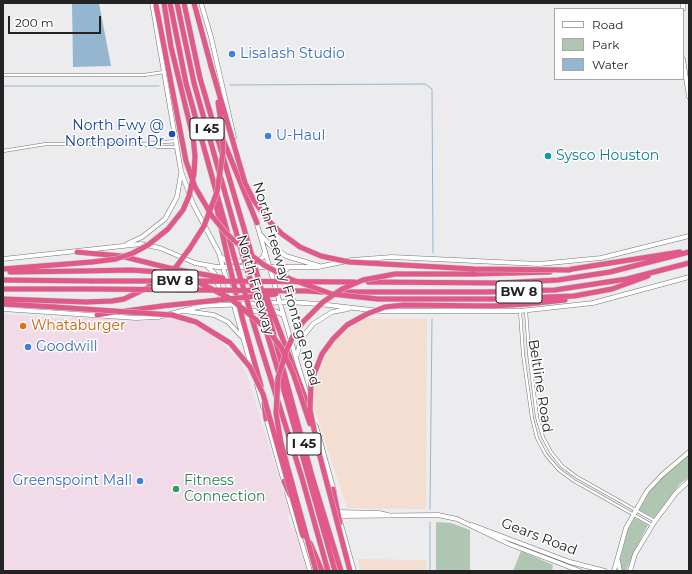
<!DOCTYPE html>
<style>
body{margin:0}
#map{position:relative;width:692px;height:574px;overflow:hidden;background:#ececee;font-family:Montserrat,sans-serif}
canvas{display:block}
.frame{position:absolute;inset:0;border:4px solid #232324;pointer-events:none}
.legend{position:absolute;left:554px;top:8px;width:130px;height:72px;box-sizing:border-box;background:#fff;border:1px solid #a7a7a7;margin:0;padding:5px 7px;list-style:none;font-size:12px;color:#232324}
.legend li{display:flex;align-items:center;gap:8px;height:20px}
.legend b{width:20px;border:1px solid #a7a7a7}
.scale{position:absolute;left:8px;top:16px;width:93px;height:18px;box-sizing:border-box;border:2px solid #232324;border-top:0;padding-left:5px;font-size:12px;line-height:14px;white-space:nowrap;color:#232324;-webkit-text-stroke:3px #fff;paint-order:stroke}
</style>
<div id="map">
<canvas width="692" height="574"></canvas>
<div class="frame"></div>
<ul class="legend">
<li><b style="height:5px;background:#fff"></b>Road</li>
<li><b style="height:11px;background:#afc7b2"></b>Park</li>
<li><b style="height:11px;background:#95b6d1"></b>Water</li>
</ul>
<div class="scale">200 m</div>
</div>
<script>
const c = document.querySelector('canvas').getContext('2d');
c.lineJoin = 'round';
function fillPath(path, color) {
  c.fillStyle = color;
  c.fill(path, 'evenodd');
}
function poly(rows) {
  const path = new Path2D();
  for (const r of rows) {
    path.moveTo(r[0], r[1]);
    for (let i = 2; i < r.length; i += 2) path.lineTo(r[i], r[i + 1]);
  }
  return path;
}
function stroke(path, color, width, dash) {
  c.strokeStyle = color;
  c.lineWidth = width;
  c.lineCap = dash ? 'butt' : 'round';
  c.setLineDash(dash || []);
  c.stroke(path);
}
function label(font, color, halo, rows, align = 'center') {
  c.font = font + ' Montserrat,sans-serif';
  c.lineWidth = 3;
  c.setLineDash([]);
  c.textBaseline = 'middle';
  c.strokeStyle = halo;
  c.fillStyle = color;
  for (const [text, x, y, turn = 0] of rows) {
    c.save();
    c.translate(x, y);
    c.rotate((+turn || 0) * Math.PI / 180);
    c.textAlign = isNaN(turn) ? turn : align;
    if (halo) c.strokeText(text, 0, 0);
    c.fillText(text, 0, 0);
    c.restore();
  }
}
fillPath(poly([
 [3,314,69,319,72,317,143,321,167,319,180,320,200,328,219,339,241,363,247,375,290,514,287,517,291,528,294,529,307,571,3,571]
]), '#f1dbe9');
fillPath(poly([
 [366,318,427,319,426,509,347,508,314,408,313,391,324,358,332,344,341,334],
 [358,559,426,560,426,571,360,571]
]), '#f4ded1');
fillPath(poly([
 [689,455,689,477,680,484,654,518,639,510,649,492,664,476],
 [635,518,648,525,634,552,626,571,622,570,620,560,628,529],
 [436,522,451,523,470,530,470,571,436,571],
 [521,551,553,565,552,571,513,571]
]), '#afc7b2');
fillPath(poly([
 [72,3,99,3,111,66,73,67]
]), '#95b6d1');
stroke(poly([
 [230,85,425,84,432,89,433,253],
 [3,86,159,86],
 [430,509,432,319],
 [430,571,430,522]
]), '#95b6d1', 1);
const street = poly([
 [3,75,144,75,164,72],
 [146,145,160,147,177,147],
 [3,151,46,144,143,144,176,141],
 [520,311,523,354,532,418,537,438,546,455,559,470,574,481,652,525],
 [526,311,529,353,537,417,543,437,551,452,562,466,577,477,655,521]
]);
const secondary = poly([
 [152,3,181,171,193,204,219,253,252,369],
 [201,3,211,37,234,137],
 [683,9,683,3],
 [683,59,689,97],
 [256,221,308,399],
 [261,235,269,244,286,256,319,266],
 [127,244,142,237,165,219,177,197,181,174],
 [221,257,228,262,259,260,263,257,265,251],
 [3,259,141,244,160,248,195,263,217,267,318,267,352,260,392,257,539,264,601,258,689,236],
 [208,267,215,274,221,295,220,302],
 [288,268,283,273,283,277,288,297,294,301],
 [3,309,136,318,158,317,202,306,288,302,319,304,380,311,520,311,593,303,689,277],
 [185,311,214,315,228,322,241,336],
 [248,311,275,311,283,315],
 [297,355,301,339,313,324,332,312,348,309],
 [257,385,263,407],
 [266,418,284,482],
 [316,426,334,491],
 [287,493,310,571],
 [338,512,379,513,388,515],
 [339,516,438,515,457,519,509,544,580,571],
 [340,521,354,571],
 [472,525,570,562,605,571],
 [618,560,620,571],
 [614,571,626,528,647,491,662,475,689,452],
 [630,571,635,554,655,521,676,493,689,481]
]);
const highway = poly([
 [164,3,171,47,193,137,195,156],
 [170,3,186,83,234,256],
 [177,3,194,83,242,253],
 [184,3,200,78,250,249],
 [194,3,211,66],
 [217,125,257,223],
 [215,200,227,255],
 [77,252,121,256,169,268],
 [3,269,92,262],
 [566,270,680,252],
 [10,272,83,271],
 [474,274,550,272],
 [3,280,93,281],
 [368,282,499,283,558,280,610,272,689,252],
 [3,289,93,289],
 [307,291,323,292],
 [337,292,486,292,555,290,627,279,689,263],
 [3,299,86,302,112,301,124,299,147,288,176,267],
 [378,299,499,299,574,296,612,289,648,276],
 [3,304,55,307],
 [492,306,527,304,565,300],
 [126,311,162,306],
 [97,315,114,312],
 [274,316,310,410],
 [262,317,287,401,335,571],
 [269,317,312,476,341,571],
 [252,319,302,478,328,571],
 [243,321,261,386],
 [264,403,266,419],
 [284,481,290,495],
 [333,489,340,523],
 [310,543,322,571]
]);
stroke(street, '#747576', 3.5);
stroke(secondary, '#747576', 5);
stroke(highway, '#cacaca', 6);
stroke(street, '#fff', 2.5);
stroke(secondary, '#fff', 4);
stroke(highway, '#e15989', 5);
const highwayBridge = poly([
 [156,5,186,161,195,187,212,216,226,233,247,252,264,265,290,279,332,294,378,299],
 [211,66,245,183,253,199,267,219,282,234,300,247,321,256,349,262,474,269,570,270],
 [250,249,269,317],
 [242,253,262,317],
 [227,255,236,293],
 [234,256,251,314],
 [92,262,116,259,133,253,148,245,168,229,183,210,189,196,194,174,195,156],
 [176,267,190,248,204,226,217,192,223,152,222,128,218,102],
 [169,268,223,278],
 [83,271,131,270,160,272,200,283,231,299,267,329,281,347,293,373,310,424],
 [93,281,187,281],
 [197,281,355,282],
 [93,289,307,291],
 [265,293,274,316],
 [239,304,243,321],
 [162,306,276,294],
 [55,307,172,315,196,322,230,343,250,367,263,394,303,536],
 [316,571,281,443,276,413,278,378,286,352,293,336,303,322,323,302,342,289,363,280,395,274,474,274],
 [350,571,319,453,310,410,311,382,322,354,333,339,347,325,367,314,385,307,404,305,492,306]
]);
stroke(highwayBridge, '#cacaca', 6, []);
stroke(highwayBridge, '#e15989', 5);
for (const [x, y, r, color] of [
 [232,54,4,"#3f7fe0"],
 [172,134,4,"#1a4fb4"],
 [268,136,4,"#3f7fe0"],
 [548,156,4,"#0f9aa8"],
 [23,326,4,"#e8710a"],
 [28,347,4,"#3f7fe0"],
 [140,481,4,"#3f7fe0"],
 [176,489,4,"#2e9e5b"]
]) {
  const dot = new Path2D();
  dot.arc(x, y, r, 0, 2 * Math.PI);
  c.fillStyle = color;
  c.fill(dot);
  stroke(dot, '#fff', 1.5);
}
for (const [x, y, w] of [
 [207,129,34],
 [175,281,46],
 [519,292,46],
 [304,444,34]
]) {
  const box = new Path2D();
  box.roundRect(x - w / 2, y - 11, w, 22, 3);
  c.fillStyle = '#fff';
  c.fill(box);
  stroke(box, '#232324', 1);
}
label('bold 13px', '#232324', null, [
 ["I 45",207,129],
 ["BW 8",175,281],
 ["BW 8",519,292],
 ["I 45",304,444]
]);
label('14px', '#366cbe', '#fff', [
 ["Lisalash Studio",240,54],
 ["U-Haul",276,136],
 ["Goodwill",36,347],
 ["Greenspoint Mall",132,481,"right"]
], 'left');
label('14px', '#164399', '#fff', [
 ["North Fwy @",164,126],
 ["Northpoint Dr",164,142]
], 'right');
label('14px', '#0d838f', '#fff', [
 ["Sysco Houston",556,156]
], 'left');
label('14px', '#232324', '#fff', [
 ["North Freeway Frontage Road",286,284,74],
 ["North Freeway",255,285,74],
 ["Beltline Road",540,386,81],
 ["Gears Road",539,537,21]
]);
label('14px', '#c56008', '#fff', [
 ["Whataburger",31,326]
], 'left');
label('14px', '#27864d', '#fff', [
 ["Fitness",184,481],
 ["Connection",184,497]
], 'left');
</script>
